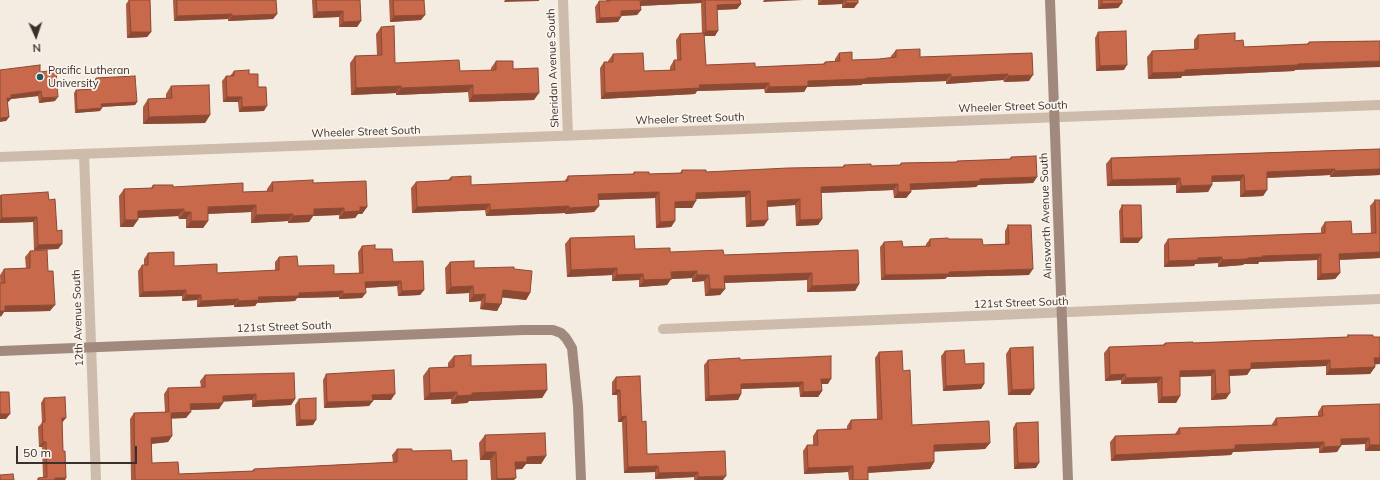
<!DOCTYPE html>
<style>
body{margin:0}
#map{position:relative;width:1380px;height:480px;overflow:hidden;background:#f4ebe1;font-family:Mulish,sans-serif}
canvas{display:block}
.north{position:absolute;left:16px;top:16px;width:40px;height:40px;-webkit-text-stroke:3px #fbf5ee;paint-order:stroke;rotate:177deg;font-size:11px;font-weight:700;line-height:16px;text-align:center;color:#3b302b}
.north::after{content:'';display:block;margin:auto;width:14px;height:18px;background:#3b302b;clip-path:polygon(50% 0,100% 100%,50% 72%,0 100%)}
.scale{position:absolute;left:16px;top:446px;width:121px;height:18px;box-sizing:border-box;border:2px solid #3b302b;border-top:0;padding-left:5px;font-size:12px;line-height:14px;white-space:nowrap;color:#3b302b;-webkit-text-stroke:3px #fbf5ee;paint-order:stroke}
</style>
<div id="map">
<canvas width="1380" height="480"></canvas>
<div class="north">N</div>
<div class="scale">50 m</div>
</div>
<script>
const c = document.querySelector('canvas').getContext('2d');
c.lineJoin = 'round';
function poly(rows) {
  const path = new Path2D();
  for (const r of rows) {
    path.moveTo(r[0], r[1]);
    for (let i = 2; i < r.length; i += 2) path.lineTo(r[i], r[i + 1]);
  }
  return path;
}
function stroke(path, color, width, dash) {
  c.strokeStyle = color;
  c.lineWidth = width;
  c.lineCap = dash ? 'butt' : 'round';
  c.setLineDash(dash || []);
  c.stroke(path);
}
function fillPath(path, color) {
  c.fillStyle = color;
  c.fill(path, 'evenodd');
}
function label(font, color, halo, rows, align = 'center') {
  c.font = font + ' Mulish,sans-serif';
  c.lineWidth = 3.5;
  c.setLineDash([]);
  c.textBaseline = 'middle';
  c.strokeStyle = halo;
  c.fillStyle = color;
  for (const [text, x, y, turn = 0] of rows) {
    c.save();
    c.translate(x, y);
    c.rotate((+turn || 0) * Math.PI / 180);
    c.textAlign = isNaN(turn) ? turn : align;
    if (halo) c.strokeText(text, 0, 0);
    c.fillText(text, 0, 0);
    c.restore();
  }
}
stroke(poly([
 [563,0,568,136],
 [84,154,96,480],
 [0,157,1380,105],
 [663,329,1380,299]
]), '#cdbbac', 10);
stroke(poly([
 [1050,0,1068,480],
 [0,351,523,330,553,330,561,333,566,338,572,348,578,406,581,480]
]), '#a18a7d', 10);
fillPath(poly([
 [129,0,150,0,151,32,147,37,127,38,126,4],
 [173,0,276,0,277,14,273,19,228,21,228,19,174,21],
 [312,0,360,0,361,21,357,27,339,27,339,17,313,18],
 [389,0,424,0,421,20,390,22],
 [606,0,740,0,741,4,737,9,717,10,715,36,704,36,706,65,755,67,823,64,825,62,835,61,835,59,839,53,852,60,879,59,891,58,891,56,896,50,920,57,1032,53,1029,81,1004,82,1003,80,946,84,946,81,862,84,862,85,807,87,804,92,765,93,764,89,697,91,695,94,601,99,600,68,604,62,608,62,608,61,613,54,644,71,670,70,670,67,674,60,677,60,676,40,680,34,702,33,701,3,640,6,641,10,637,15,621,16,618,22,596,23,595,7,599,1,606,1],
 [818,0,858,0,854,8,842,8,842,4,818,5],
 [1098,0,1122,0,1122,3,1118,8,1098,9],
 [381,27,395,63,460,71,491,70,491,68,496,61,513,69,534,100,469,102,468,92,396,95,396,93,351,95,350,63,355,56,377,55,376,34],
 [1098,32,1124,70,1096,71,1095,38],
 [1198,35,1235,41,1244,47,1307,44,1309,42,1380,41,1295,70,1294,71,1182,76,1181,78,1148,79,1147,57,1152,51,1194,49,1194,40],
 [0,70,40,72,55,101,39,103,38,96,11,99,8,102,7,102,9,117,6,121],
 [234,71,249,74,258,87,264,111,239,112,238,102,223,102,222,81,226,76,230,76],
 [96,78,137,102,135,105,101,107,100,111,75,113,74,93,76,90,94,89,94,81],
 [171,86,210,115,205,123,143,124,143,107,148,99,166,98,166,94],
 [1380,149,1380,175,1330,177,1330,175,1267,178,1267,190,1263,196,1240,197,1240,181,1212,182,1212,185,1208,192,1176,193,1176,185,1107,186,1106,164,1111,158],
 [1011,157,1037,177,1033,183,978,185,976,187,911,190,911,192,906,198,894,198,893,190,821,193,822,219,818,225,796,226,795,205,767,207,764,226,746,227,745,197,696,199,692,208,675,208,675,221,671,227,656,228,655,198,599,200,599,206,594,212,565,214,565,213,486,216,485,210,412,213,411,188,416,182,448,180,451,177,471,185,564,182,568,176,633,174,634,172,649,174,680,173,682,170,706,172,843,167,844,165,871,166,900,165,901,163,956,162,957,161,1010,159],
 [272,182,313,183,367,207,362,214,358,214,355,218,339,219,339,215,313,216,309,222,288,223,288,221,251,223,251,212,208,214,208,221,203,228,186,228,186,219,179,219,178,216,138,218,133,227,120,227,119,196,124,189,151,188,153,185,173,187,243,192,267,191,267,189],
 [0,195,1,195,49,200,57,231,62,244,58,249,34,250,33,222,0,223],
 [1375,200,1380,200,1380,258,1339,260,1340,273,1335,279,1317,280,1317,260,1259,262,1258,264,1244,264,1243,265,1218,267,1218,263,1195,264,1194,266,1164,267,1164,245,1168,239,1321,233,1321,228,1325,222,1352,234,1371,233,1370,206],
 [1122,205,1138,243,1120,243,1119,211],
 [1008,225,1029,275,947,277,945,279,881,280,880,247,884,242,903,247,926,246,926,244,930,239,948,239,983,245,1005,244,1005,231],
 [570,238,635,249,670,252,724,255,858,250,859,284,855,291,807,292,807,280,725,283,725,289,720,295,705,296,704,281,692,282,692,278,671,279,667,285,639,287,639,280,612,281,612,275,567,277,565,244],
 [362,246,375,249,393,262,424,290,420,295,398,296,397,286,366,288,362,298,339,299,339,297,297,298,295,301,257,303,255,306,234,307,234,305,197,307,197,300,182,301,182,296,139,297,138,271,142,265,144,265,144,259,148,253,174,266,217,273,275,271,275,262,279,257,298,266,334,274,359,273,358,252],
 [30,251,50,311,4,312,1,317,0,275,4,269,26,268,25,257],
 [450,262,474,268,514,269,530,293,526,300,502,297,497,311,480,309,481,301,469,302,469,293,446,294,445,268],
 [1348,335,1373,337,1380,337,1380,364,1374,364,1375,367,1370,374,1326,375,1326,366,1251,369,1247,375,1229,376,1226,399,1211,400,1211,376,1180,377,1180,396,1176,403,1158,403,1157,383,1121,384,1121,380,1105,381,1104,353,1109,347,1163,345,1165,343,1193,343,1347,337],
 [1010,348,1034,389,1030,395,1008,395,1006,354],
 [945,351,965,364,984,384,981,389,943,391,941,356],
 [879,352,903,371,912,425,990,443,985,449,934,451,934,462,930,469,868,473,868,480,849,480,848,472,804,474,803,451,807,445,813,445,813,436,817,430,847,429,847,426,851,420,877,419,875,358],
 [454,356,471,366,547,390,542,398,469,401,467,403,451,404,451,399,424,400,423,376,429,368,448,367,448,363],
 [708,360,740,360,828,384,821,384,822,391,818,397,800,397,799,387,741,389,741,394,738,400,705,401,704,365],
 [326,374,391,400,373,400,369,406,324,408,323,380],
 [205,375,295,399,291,405,252,407,252,400,223,401,219,409,190,410,186,418,171,418,172,436,168,442,152,444,152,463,179,474,252,471,254,469,393,462,392,455,397,449,412,451,452,461,467,480,131,480,130,419,134,413,165,412,164,394,168,388,201,387,200,381],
 [616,377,642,422,647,454,723,480,694,480,694,477,655,479,655,472,624,473,622,422,618,422,617,395,612,395,612,382],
 [44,398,62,423,63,451,66,478,65,480,37,480,38,478,43,477,42,447,39,447,38,427,42,423,41,403],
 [299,399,313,425,296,426,295,405],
 [1380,404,1380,451,1365,451,1365,444,1341,445,1337,452,1319,453,1319,448,1233,452,1231,455,1111,461,1110,442,1115,436,1175,434,1179,428,1272,425,1272,424,1276,418,1318,416,1318,412,1322,406],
 [1016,423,1036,468,1014,469,1013,428],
 [485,435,546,456,541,464,526,464,522,469,515,469,514,480,491,480,490,460,480,460,479,443]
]), '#ac5a40');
fillPath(poly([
 [505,0,539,0,539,1,504,2],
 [656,0,703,0,701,3,637,6,640,1],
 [764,0,803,0,763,2],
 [822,0,845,0,842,4,818,5],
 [846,3,858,3,854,8,842,8],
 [1122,3,1118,8,1098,9,1102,4],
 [741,4,737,9,714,10,717,5],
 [641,10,637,15,617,16,621,11],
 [343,11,339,17,313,18,317,12],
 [232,14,228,19,174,21,177,16],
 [277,14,273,19,228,21,232,16],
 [425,15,421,20,390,22,394,16],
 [621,17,618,22,596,23,600,18],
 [361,21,357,27,339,27,343,22],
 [706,31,718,31,715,36,702,36],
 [131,32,151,32,147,37,127,38],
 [1380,61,1380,67,1295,70,1294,71,1182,76,1181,78,1148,79,1152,73,1185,70,1298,64],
 [1127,65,1124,70,1096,71,1100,66],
 [951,74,946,81,862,84,862,85,807,87,804,92,765,93,769,87,808,81],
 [1008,74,1003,80,946,84,951,77],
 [1033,75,1029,81,1004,82,1008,76],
 [769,83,764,89,697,91,695,94,601,99,605,93,699,85],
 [473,85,468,92,396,95,401,88],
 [401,86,396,93,351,95,356,88],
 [41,91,38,96,11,99,8,102,4,103,7,98,11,95],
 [539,93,534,100,469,102,473,95],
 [58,97,55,101,39,103,42,98],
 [227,97,242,97,238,102,223,102],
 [137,102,135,105,99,107,101,104],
 [267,106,264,111,239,112,242,107],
 [102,108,100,111,75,113,77,110],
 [210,115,205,123,143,124,149,117],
 [9,117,6,121,0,122,0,118],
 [1335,169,1330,175,1262,178,1267,172],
 [1380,169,1380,175,1330,177,1335,171],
 [1244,175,1240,181,1207,182,1212,176],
 [1037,177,1033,183,978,185,976,187,906,190,910,184,980,179],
 [1180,178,1176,185,1107,186,1112,180],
 [898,184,893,190,816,193,821,187],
 [1212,185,1208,192,1176,193,1181,186],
 [1267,190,1263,196,1240,197,1245,191],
 [750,191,745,197,692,199,696,193],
 [659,192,655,198,594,200,598,194],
 [898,192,911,192,906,198,894,198],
 [800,199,795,205,763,207,767,201],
 [696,201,692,208,670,208,675,202],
 [490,204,485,210,412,213,417,207],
 [256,205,251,212,203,214,208,207],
 [569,206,565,213,486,216,490,210],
 [599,206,594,212,565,214,569,208],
 [360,207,367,207,362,214,358,214,355,218,339,219,344,212],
 [344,208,339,215,313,216,309,222,288,223,293,216,314,209],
 [184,209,178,216,133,218,138,211],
 [184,212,191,212,186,219,179,219],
 [293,214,288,221,251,223,256,215],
 [37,217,33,222,0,223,0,220,2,218],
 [822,219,818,225,796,226,800,220],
 [125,220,138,220,133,227,120,227],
 [768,220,764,226,746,227,751,221],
 [191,221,208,221,203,228,186,228],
 [675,221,671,227,656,228,660,222],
 [1123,238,1142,238,1138,243,1120,243],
 [62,244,58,249,34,250,38,245],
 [1380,252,1380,258,1335,260,1339,254],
 [1321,254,1317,260,1259,262,1258,264,1244,264,1243,265,1218,267,1222,260,1262,256],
 [1222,257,1218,263,1195,264,1194,266,1164,267,1169,261,1198,258],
 [617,268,612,275,567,277,571,270],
 [1033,269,1029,275,947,277,945,279,881,280,885,275,949,272],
 [697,271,692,278,671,279,667,285,639,287,644,280,671,272],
 [812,273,807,280,720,283,724,276],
 [1340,273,1335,279,1317,280,1321,274],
 [643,274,639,280,612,281,617,275],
 [697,275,709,275,704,281,692,282],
 [401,281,397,286,361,288,365,282],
 [859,284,855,291,807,292,812,286],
 [473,286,469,293,446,294,451,287],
 [710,289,725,289,720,295,705,296],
 [186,290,182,296,139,297,143,292],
 [424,290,420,295,398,296,402,291],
 [503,290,530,293,526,300,498,297],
 [343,291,339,297,297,298,295,301,257,303,255,306,234,307,238,301,258,297,299,293],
 [366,293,362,298,339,299,343,294],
 [485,294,481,301,469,302,474,295],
 [186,295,201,295,197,300,182,301],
 [238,299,234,305,197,307,201,301],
 [485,303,501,304,497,311,480,309],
 [55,305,50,311,4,312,0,317,0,311,5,306],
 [1374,358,1380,358,1380,364,1370,365],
 [1330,360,1326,366,1246,369,1251,363],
 [1375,367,1370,374,1326,375,1330,369],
 [1251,369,1247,375,1225,376,1229,370],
 [1215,370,1211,376,1175,377,1180,371],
 [1125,374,1121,380,1105,381,1110,375],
 [1162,377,1157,383,1121,384,1126,378],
 [821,379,831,379,828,384,817,384],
 [803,382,799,387,737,389,741,384],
 [984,384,981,389,943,391,946,386],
 [1034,389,1030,395,1008,395,1012,390],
 [547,390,542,398,469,401,467,403,451,404,457,396,472,393],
 [616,390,620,390,617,395,612,395],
 [822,391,818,397,800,397,803,392],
 [457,392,451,399,424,400,430,393],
 [1230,393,1226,399,1211,400,1216,394],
 [256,394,252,400,219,402,223,396],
 [395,394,391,400,369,400,372,395],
 [741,394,738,400,705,401,709,396],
 [1180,396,1176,403,1158,403,1162,397],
 [295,399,291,405,252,407,256,401],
 [373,401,369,406,324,408,327,402],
 [223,403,219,409,186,410,190,404],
 [191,412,186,418,167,419,171,413],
 [0,414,10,414,6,419,0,419],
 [626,416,622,422,618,422,621,417],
 [62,418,66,418,62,423,58,423],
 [300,420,316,420,313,425,296,426],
 [172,436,168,442,147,444,151,438],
 [1369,438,1365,444,1337,445,1341,439],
 [43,442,46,442,42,447,39,447],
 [1324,442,1319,448,1233,452,1231,455,1111,461,1115,455,1235,445],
 [990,443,985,449,929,452,934,445],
 [1370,445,1380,445,1380,451,1365,451],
 [1341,446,1337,452,1319,453,1324,447],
 [485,452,496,452,490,460,480,460],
 [546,456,541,464,526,464,522,469,510,470,515,462,527,457],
 [934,462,930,469,863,473,868,467],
 [1018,463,1039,463,1036,468,1014,469],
 [658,466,655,472,624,473,628,467],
 [853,466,848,472,804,474,808,468],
 [698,472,694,477,655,479,659,473],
 [726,476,723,480,696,480,698,477],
 [55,478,66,478,65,480,54,480],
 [516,478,514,480,496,480,497,479]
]), '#8c4a34');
const building = poly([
 [129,0,150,0,151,32,131,32,129,0],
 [177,0,276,0,277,14,232,16,232,14,177,16,177,0],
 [316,0,360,0,361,21,343,22,343,11,317,12,316,0],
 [393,0,424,0,425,15,394,16,393,0],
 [610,0,656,0,640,1,641,10,621,11,621,17,600,18,599,1,610,1,610,0],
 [705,0,740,0,741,4,717,5,718,31,706,31,705,0],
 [846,0,858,0,858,3,846,3,846,0],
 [1102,0,1122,0,1122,3,1102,4,1102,0],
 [394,26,395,63,459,60,460,71,496,70,496,61,513,61,513,69,538,68,539,93,473,95,473,85,401,88,401,86,356,88,355,56,382,55,381,27,394,26],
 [1126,31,1127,65,1100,66,1098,32,1126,31],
 [704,33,706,65,755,63,755,67,825,64,825,62,840,61,839,53,852,52,852,60,879,59,896,57,896,50,920,49,920,57,1032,53,1033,75,1008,76,1008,74,951,77,951,74,866,78,866,79,808,81,808,86,769,87,769,83,699,85,700,88,605,93,604,62,613,62,613,54,643,53,644,71,675,70,674,60,681,60,680,34,704,33],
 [1235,33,1235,41,1243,40,1244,47,1309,44,1309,42,1380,41,1380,61,1298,64,1298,65,1185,70,1185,72,1152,73,1152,51,1198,49,1198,35,1235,33],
 [40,65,40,72,56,70,58,97,42,98,41,91,11,95,11,98,7,98,9,117,0,118,0,70,40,65],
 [249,70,249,74,258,74,258,87,266,87,267,106,242,107,242,97,227,97,226,76,234,76,234,71,249,70],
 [135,76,137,102,101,104,102,108,77,110,76,90,96,89,96,78,135,76],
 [209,85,210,115,149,117,148,99,172,98,171,86,209,85],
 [1380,149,1380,169,1335,171,1335,169,1267,172,1267,190,1245,191,1244,175,1212,176,1212,185,1181,186,1180,178,1112,180,1111,158,1380,149],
 [1036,156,1037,177,980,179,980,181,910,184,911,192,898,192,898,184,821,187,822,219,800,220,800,199,767,201,768,220,751,221,750,191,696,193,696,201,675,202,675,221,660,222,659,192,598,194,599,206,569,208,569,206,490,210,490,204,417,207,416,182,451,180,451,177,471,176,471,185,568,181,568,176,634,174,634,172,649,172,649,174,682,173,682,170,706,170,706,172,788,168,844,167,844,165,871,164,871,166,901,165,901,163,957,162,957,161,1011,159,1011,157,1036,156],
 [313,180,313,183,366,181,367,207,360,207,360,211,344,212,344,208,314,209,314,215,293,216,293,214,256,215,256,205,208,207,208,221,191,221,191,212,184,212,184,209,138,211,138,220,125,220,124,189,153,188,153,185,173,185,173,187,243,183,243,192,273,191,272,182,313,180],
 [48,192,49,200,55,199,57,231,62,230,62,244,38,245,37,217,2,218,1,195,48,192],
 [1375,200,1380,200,1380,252,1339,254,1340,273,1321,274,1321,254,1262,256,1263,257,1248,258,1247,259,1222,260,1222,257,1198,258,1198,260,1169,261,1168,239,1325,233,1325,222,1351,221,1352,234,1376,233,1375,200],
 [1122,205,1141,205,1142,238,1123,238,1122,205],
 [1008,225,1031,225,1033,269,949,272,949,274,885,275,884,242,902,241,903,247,930,246,930,239,948,238,948,239,982,239,983,245,1009,244,1008,225],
 [634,236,635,249,670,248,670,252,723,250,724,255,858,250,859,284,812,286,812,273,724,276,725,289,710,289,709,275,697,275,697,271,671,272,672,279,644,280,643,274,617,275,617,268,571,270,570,238,634,236],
 [375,245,375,249,392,249,393,262,423,261,424,290,402,291,401,281,365,282,366,293,343,294,343,291,299,293,299,296,258,297,259,300,238,301,238,299,201,301,201,295,186,295,186,290,143,292,142,265,148,265,148,253,174,252,174,266,217,264,217,273,279,270,279,257,297,256,298,266,334,265,334,274,363,273,362,246,375,245],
 [47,250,48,271,53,271,55,305,5,306,5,311,0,311,0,283,5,283,4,269,30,268,30,251,47,250],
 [474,261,474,268,514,267,514,269,532,271,530,293,503,290,501,304,485,303,485,294,474,295,473,286,451,287,450,262,474,261],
 [1348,335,1373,335,1373,337,1380,337,1380,358,1374,358,1375,367,1330,369,1330,360,1251,363,1251,369,1229,370,1230,393,1216,394,1215,370,1180,371,1180,396,1162,397,1162,377,1126,378,1125,374,1110,375,1109,347,1165,345,1165,343,1193,342,1193,343,1348,337,1348,335],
 [1033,347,1034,389,1012,390,1010,348,1033,347],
 [964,350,965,364,984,363,984,384,946,386,945,351,964,350],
 [902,351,903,371,910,370,912,425,989,421,990,443,934,445,934,462,868,467,868,480,853,480,853,466,808,468,807,445,818,445,817,430,851,429,851,420,882,419,879,352,902,351],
 [471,355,471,366,546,364,547,390,472,393,472,395,457,396,457,392,430,393,429,368,454,367,454,356,471,355],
 [831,356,831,379,821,379,822,391,803,392,803,382,741,384,741,394,709,396,708,360,740,358,740,360,831,356],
 [394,370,395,394,372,395,373,401,327,402,326,374,394,370],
 [294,373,295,399,256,401,256,394,223,396,223,403,190,404,191,412,171,413,172,436,151,438,152,463,178,462,179,474,254,471,254,469,397,462,397,449,412,449,412,451,451,450,452,461,467,460,467,480,135,480,134,413,169,412,168,388,205,387,205,375,294,373],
 [640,376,642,422,646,421,647,454,725,451,726,476,698,477,698,472,659,473,658,466,628,467,626,416,621,417,620,390,616,390,616,377,640,376],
 [0,392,9,392,10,414,0,414,0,392],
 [65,397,66,418,62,418,63,451,65,451,66,478,55,478,55,480,39,480,38,478,47,477,46,442,43,442,42,422,45,422,44,398,65,397],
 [316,398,316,420,300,420,299,399,316,398],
 [1380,404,1380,445,1370,445,1369,438,1341,439,1341,446,1324,447,1324,442,1235,445,1235,449,1115,455,1115,436,1180,434,1179,428,1277,425,1276,418,1323,416,1322,406,1380,404],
 [1038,422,1039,463,1018,463,1016,423,1038,422],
 [545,433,546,456,527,457,527,462,515,462,516,478,497,479,496,452,485,452,485,435,545,433],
 [13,474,14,480,0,480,0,475,13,474]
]);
fillPath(building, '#c8694b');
stroke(building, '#8c4a34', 1);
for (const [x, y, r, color] of [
 [40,77,4,"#1f5a5e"]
]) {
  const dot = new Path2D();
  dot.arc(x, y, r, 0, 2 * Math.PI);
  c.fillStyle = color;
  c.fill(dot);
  stroke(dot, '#fbf5ee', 1.5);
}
label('11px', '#3b302b', '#fbf5ee', [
 ["Sheridan Avenue South",553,68,-92],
 ["Wheeler Street South",1013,107,-2],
 ["Wheeler Street South",690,119,-2],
 ["Wheeler Street South",366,132,-2],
 ["Ainsworth Avenue South",1046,216,-92],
 ["121st Street South",1021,303,-2],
 ["12th Avenue South",78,318,-92],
 ["121st Street South",284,327,-2]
]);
label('11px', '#3b302b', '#fbf5ee', [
 ["Pacific Lutheran",48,71],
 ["University",48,84]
], 'left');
</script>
